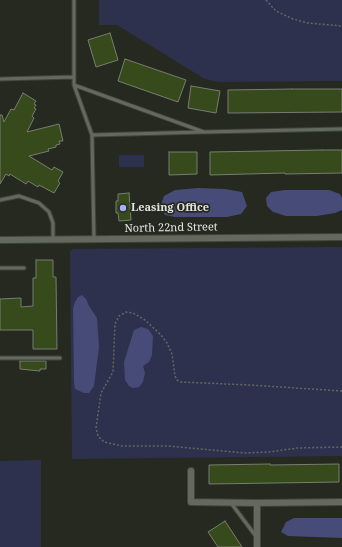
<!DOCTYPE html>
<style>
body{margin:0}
canvas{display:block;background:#252920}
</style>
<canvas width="342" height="547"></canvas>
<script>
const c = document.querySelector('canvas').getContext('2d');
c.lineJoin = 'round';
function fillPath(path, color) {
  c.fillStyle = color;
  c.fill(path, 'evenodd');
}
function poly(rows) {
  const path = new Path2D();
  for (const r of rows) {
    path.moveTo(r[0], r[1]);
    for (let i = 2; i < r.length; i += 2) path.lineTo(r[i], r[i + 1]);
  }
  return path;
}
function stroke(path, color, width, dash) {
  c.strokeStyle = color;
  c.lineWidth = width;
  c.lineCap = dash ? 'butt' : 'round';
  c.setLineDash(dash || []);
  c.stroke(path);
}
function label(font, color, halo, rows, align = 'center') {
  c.font = font + ' "Noto Serif",serif';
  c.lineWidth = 3.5;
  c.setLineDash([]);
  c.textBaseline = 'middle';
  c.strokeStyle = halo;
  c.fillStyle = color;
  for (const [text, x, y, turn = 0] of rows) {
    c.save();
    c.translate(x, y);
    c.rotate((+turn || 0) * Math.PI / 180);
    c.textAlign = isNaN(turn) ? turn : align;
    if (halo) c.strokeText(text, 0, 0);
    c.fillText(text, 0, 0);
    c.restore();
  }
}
fillPath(poly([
 [99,0,342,0,342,81,219,82,205,79,117,25,99,25],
 [119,155,144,155,144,167,119,167],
 [342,247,342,456,72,459,70,252,73,249],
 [41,460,41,547,0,547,0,461]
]), '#2e314d');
fillPath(poly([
 [198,188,225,189,242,192,247,206,241,214,227,217,175,217,165,215,160,207,164,196,175,190],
 [285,190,329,190,340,194,342,198,342,210,335,213,317,216,286,216,273,212,267,206,266,198,271,192],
 [82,295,86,299,89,306,97,318,99,347,94,386,89,393,84,393,75,389,74,382,73,309,75,302,78,297],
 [141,327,148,329,153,336,152,355,149,362,143,366,145,373,143,382,139,387,133,388,129,386,125,380,124,362,134,330],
 [294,518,342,518,342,538,288,536,281,532,286,522]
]), '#474b78');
const building = poly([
 [110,33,118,60,96,67,88,40,110,33],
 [125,59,186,80,178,102,118,81,125,59],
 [191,86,220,91,216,113,188,108,191,86],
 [292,89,342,89,342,112,228,113,228,90,292,89],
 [23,93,36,101,34,104,36,105,34,108,36,109,32,116,34,118,27,132,59,124,63,141,59,141,60,144,56,145,56,147,48,149,49,151,29,156,52,170,54,167,63,172,58,181,60,183,54,193,39,185,38,187,28,181,26,184,10,174,9,176,6,174,0,184,0,115,2,115,4,122,11,109,14,110,23,93],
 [322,150,342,150,342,173,285,174,285,173,210,175,210,152,322,150],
 [169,152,197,152,197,174,169,175,169,152],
 [129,193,131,220,119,221,118,213,116,213,116,201,118,201,118,194,129,193],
 [36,260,53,260,53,277,56,277,57,349,33,349,33,330,0,330,0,299,21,298,21,307,33,306,33,278,36,278,36,260],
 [20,361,46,361,46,369,40,369,40,371,20,369,20,361],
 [270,464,270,465,339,464,339,482,209,484,209,465,270,464],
 [225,521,242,547,218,547,208,532,225,521]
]);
fillPath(building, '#374a1b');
stroke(building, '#777d72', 1);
const service = poly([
 [74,0,74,85,92,135,94,239],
 [0,79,74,77],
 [74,85,204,132,342,129],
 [92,135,203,132],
 [0,200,19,196,39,203,49,212,53,223,53,239],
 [0,268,24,268],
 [0,358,60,358],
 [231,503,255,535]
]);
const minor = poly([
 [0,240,342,237],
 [191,471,191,502,257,503,342,502],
 [257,503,257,547]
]);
stroke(service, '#41453d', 5);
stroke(minor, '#41453d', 8);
stroke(poly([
 [266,0,276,11,293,19,308,23,342,26],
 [342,391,250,385,181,382,177,380,175,376,172,354,167,343,161,335,145,320,133,313,126,312,119,316,115,324,113,372,101,393,96,428,98,436,104,442,122,446,168,446,245,453,269,452,297,448,342,447]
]), '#64675f', 1.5, [2, 2]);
stroke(service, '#64695e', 3);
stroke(minor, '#64695e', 6);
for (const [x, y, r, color] of [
 [123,208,4,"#a8b0fc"]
]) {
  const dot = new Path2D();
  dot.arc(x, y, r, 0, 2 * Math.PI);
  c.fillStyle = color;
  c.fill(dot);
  stroke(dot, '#252920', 1.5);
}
label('bold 11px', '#e3e5e0', '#252920', [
 ["Leasing Office",131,208]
], 'left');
label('11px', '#e3e5e0', '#252920', [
 ["North 22nd Street",171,228,-1]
]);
</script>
